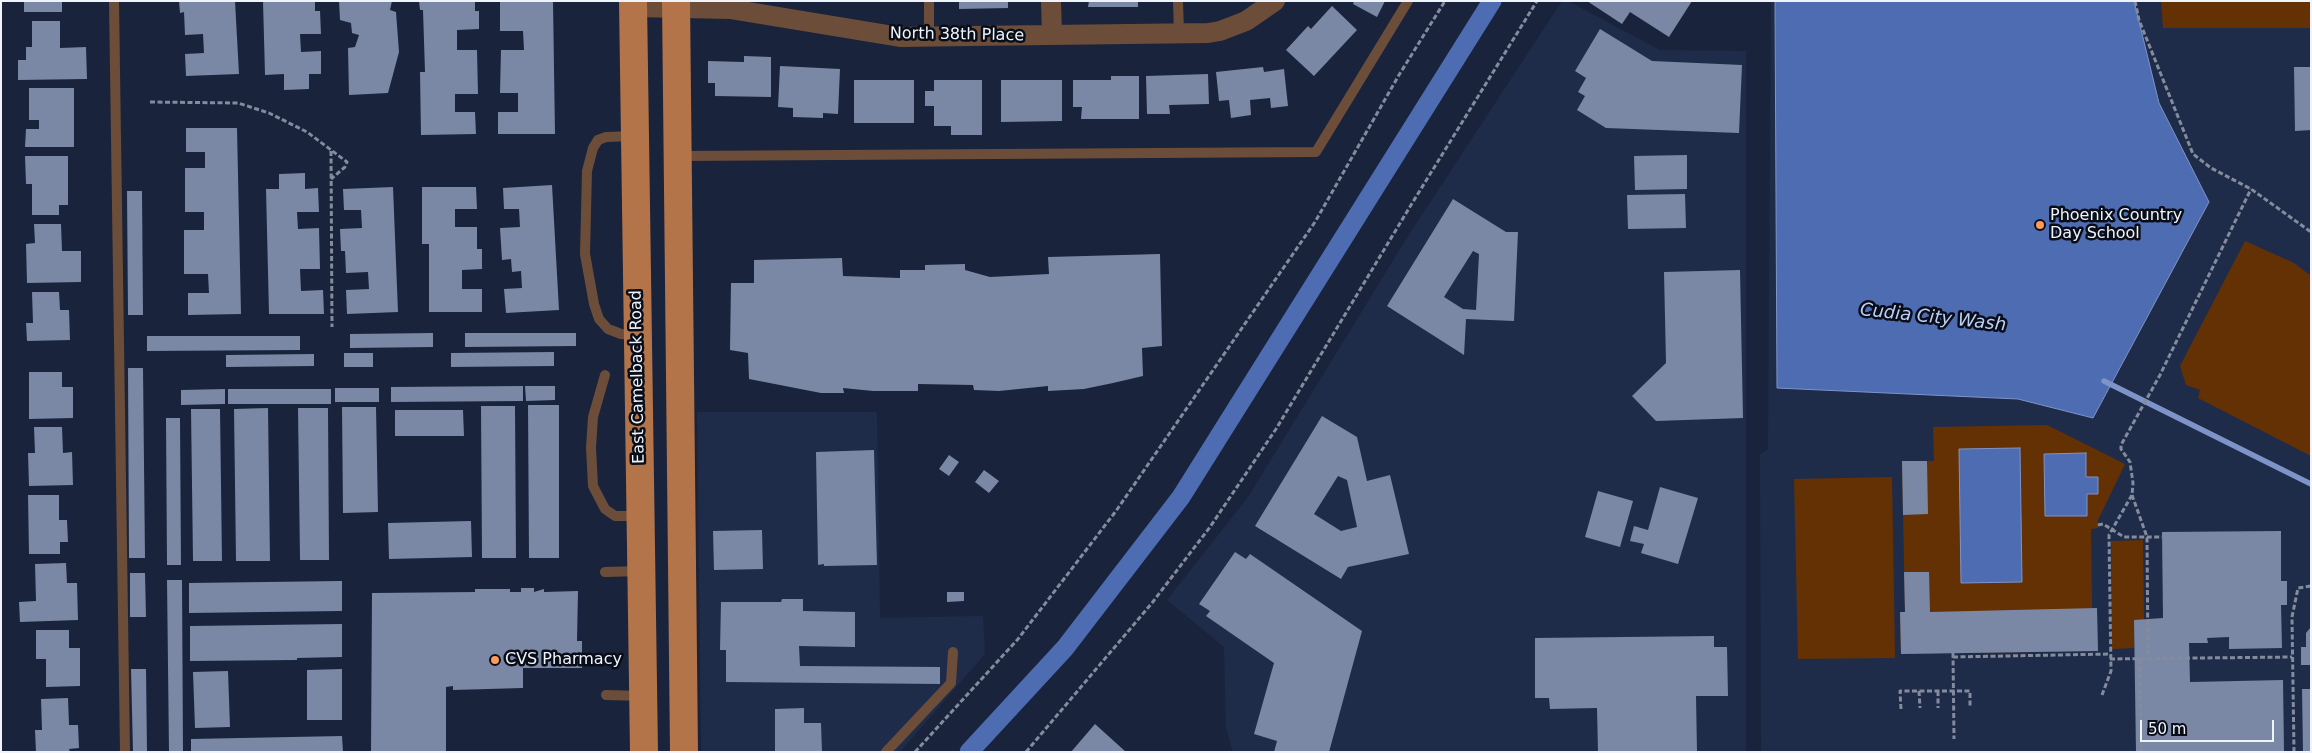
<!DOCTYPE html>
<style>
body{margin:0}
#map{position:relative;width:2312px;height:753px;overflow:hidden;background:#19233b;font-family:"DejaVu Sans",sans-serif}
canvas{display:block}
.frame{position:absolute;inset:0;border:2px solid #eef3fc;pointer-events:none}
.scale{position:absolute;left:2140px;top:720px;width:134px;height:22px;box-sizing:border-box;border:2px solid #eef3fc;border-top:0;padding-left:6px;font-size:15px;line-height:18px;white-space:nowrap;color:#eef3fc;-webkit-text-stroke:4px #090d17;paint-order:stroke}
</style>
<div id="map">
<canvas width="2312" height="753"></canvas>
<div class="frame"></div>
<div class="scale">50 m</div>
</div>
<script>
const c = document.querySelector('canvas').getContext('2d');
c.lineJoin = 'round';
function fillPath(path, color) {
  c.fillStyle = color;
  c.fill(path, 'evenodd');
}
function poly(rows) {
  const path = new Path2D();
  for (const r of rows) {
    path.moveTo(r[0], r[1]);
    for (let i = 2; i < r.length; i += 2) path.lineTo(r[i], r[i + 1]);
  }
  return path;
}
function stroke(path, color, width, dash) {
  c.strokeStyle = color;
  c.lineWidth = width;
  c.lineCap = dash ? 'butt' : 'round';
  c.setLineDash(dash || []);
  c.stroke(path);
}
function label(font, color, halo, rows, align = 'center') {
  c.font = font + ' "DejaVu Sans",sans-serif';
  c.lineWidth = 5;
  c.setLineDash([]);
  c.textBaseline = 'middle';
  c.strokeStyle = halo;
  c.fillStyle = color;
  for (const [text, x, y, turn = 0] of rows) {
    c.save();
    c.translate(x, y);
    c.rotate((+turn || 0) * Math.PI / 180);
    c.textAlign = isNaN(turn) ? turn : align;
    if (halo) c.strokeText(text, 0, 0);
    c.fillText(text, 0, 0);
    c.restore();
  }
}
fillPath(poly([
 [1562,1,1568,1,1660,50,1746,51,1746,752,1233,752,1226,728,1224,647,1167,600,1248,497,1408,236],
 [1771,1,2311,1,2311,752,1761,752,1760,454,1768,449],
 [697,412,877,412,880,618,983,616,985,654,900,752,701,752]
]), '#1f2c49');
fillPath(poly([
 [2161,1,2311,1,2311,28,2163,28],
 [2245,241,2294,263,2311,276,2311,456,2198,398,2200,390,2186,385,2180,366],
 [2047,425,2125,464,2098,520,2098,528,2091,529,2092,608,2097,608,2098,651,1901,654,1900,612,1905,612,1902,461,1934,461,1933,427],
 [1892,477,1895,658,1798,659,1794,479],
 [2143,540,2144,620,2134,620,2134,648,2112,649,2111,541]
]), '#643105');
const water = poly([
 [1775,1,2134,1,2159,103,2209,202,2093,418,2018,399,1777,388,1775,1],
 [2020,448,2022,582,1961,583,1959,449,2020,448],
 [2086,453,2086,477,2098,477,2098,494,2087,494,2087,516,2045,516,2044,454,2086,453]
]);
fillPath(water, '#4e6cb2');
stroke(water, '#7e94c8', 1);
stroke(poly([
 [2104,381,2311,484]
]), '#7e94c8', 5.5);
stroke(poly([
 [969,752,1065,648,1181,497,1492,1]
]), '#4e6cb2', 19);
fillPath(poly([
 [24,1,62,1,62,12,24,12],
 [179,1,235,1,239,74,186,76,185,54,204,53,203,34,185,35,184,12,180,13],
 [263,1,315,1,315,11,320,11,321,34,300,34,301,52,321,51,321,74,309,74,309,89,284,90,284,74,265,75],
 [339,1,392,1,390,10,396,12,399,52,388,93,349,95,348,48,355,47,359,35,352,33,351,23,340,20],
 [419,1,475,1,475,11,479,11,479,29,457,30,457,50,477,50,478,94,455,94,455,112,475,112,476,134,421,135,420,72,425,72,423,10,420,10],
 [500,1,553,1,555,134,498,134,498,112,518,112,518,93,500,93,501,50,524,50,523,31,500,31],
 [959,1,1008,1,1008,8,959,9],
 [1089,1,1138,1,1138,7,1088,7],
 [1354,1,1385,1,1377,17,1353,4],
 [1587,1,1692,1,1669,37,1630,12,1622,24],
 [1332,6,1357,30,1314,76,1286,50,1308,26,1311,29],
 [32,21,60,21,60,48,86,47,87,79,18,80,18,60,26,60,26,47,32,47],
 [1600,29,1652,61,1742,65,1739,133,1606,128,1577,110,1585,96,1578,92,1586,78,1575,71],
 [744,56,771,57,771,97,715,96,715,83,708,83,708,61,744,62],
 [780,66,840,69,838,114,823,113,823,118,793,117,793,108,778,107],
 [1263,67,1264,72,1284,69,1288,106,1271,108,1270,98,1250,100,1251,115,1231,118,1229,100,1219,101,1216,72],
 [2294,67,2311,67,2311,130,2295,131],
 [1208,74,1209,104,1169,105,1170,114,1147,114,1146,76],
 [1111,76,1139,76,1139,119,1081,119,1082,107,1073,107,1073,80,1111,80],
 [854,80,914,80,914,123,854,123],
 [934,80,982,80,982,135,951,135,951,126,934,126,934,106,925,106,925,91,934,91],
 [1001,80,1062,80,1062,121,1001,122],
 [29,88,74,88,74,147,25,147,26,129,39,129,39,120,29,120],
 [186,128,237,128,241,314,188,315,188,293,209,293,208,274,184,274,184,230,204,230,204,212,185,212,185,168,205,168,205,152,186,152],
 [1687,155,1687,189,1635,190,1634,156],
 [25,156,68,156,68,205,59,205,59,215,32,215,32,184,26,184],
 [305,173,305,189,318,188,319,212,297,212,298,229,319,228,320,269,300,269,301,291,323,290,324,314,269,314,266,189,279,189,279,174],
 [552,185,559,310,506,313,504,289,522,288,521,271,512,272,511,259,502,260,500,228,520,227,519,209,504,209,503,188],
 [393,187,398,312,347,314,346,290,369,289,368,272,346,273,345,251,341,251,340,229,362,228,361,210,344,210,343,189],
 [422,187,476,187,477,209,455,209,455,227,477,227,477,249,482,249,482,269,462,270,462,289,482,289,482,312,429,312,429,244,422,244],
 [127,191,142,191,143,315,128,315],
 [1685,194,1686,228,1628,229,1627,195],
 [1453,199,1506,232,1518,232,1514,321,1466,319,1464,355,1387,306],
 [1473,251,1479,254,1476,310,1463,309,1444,297],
 [34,224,61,224,62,251,81,251,81,282,27,283,26,244,35,243],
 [1160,254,1162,346,1142,348,1143,376,1113,383,1084,389,1048,391,1048,386,999,391,974,390,973,385,918,384,918,391,873,391,843,388,844,393,821,393,749,379,748,353,730,350,731,283,754,283,754,260,842,258,843,276,900,278,900,270,925,270,925,265,965,264,965,270,990,277,1049,274,1048,257],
 [1740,270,1743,418,1656,421,1632,396,1666,363,1664,272],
 [32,292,59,292,60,310,69,310,70,340,27,341,26,323,33,323],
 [433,333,433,347,350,348,350,334],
 [465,333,576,333,576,346,465,347],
 [147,336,300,336,300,350,147,351],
 [554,352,554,366,451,367,451,353],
 [344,353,373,353,373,367,344,367],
 [314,354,314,366,226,367,226,355],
 [128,368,143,368,145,558,129,558],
 [29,372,62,372,62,387,73,387,73,418,29,419],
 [523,386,523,401,391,402,391,387],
 [525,386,555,386,555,400,526,401],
 [335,388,379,388,379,402,335,402],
 [225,389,225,404,181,405,181,390],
 [228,389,331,389,331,404,228,404],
 [528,405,559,405,559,558,529,558],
 [481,406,515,406,516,558,482,558],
 [342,407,376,407,378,512,343,513],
 [268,408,270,561,236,561,234,409],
 [298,408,328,408,329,560,300,560],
 [191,409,220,409,222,561,193,561],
 [395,410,463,410,464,436,395,436],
 [1322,416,1357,437,1367,481,1390,475,1409,554,1348,567,1341,579,1255,526],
 [1338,476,1347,480,1357,527,1341,531,1314,514],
 [166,418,180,418,181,565,167,565],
 [34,427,62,427,63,453,72,452,73,485,29,486,28,453,35,453],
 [874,450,877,565,824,566,824,564,818,565,816,452],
 [949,455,959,462,949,476,939,469],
 [1902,461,1927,461,1928,514,1903,515],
 [984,470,999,481,989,493,975,482],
 [1660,487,1698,498,1678,564,1641,553,1644,544,1630,541,1634,526,1648,530],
 [1598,491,1633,501,1620,547,1585,537],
 [28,495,59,495,59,520,67,520,68,542,60,542,60,554,29,554],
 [471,521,472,557,389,559,388,523],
 [762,530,763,569,714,570,713,531],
 [2281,531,2281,581,2287,581,2287,605,2281,605,2282,648,2229,649,2229,637,2207,638,2208,643,2189,643,2190,682,2283,680,2284,752,2136,752,2134,620,2163,618,2162,532],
 [1235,552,1246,559,1250,554,1362,631,1329,752,1274,752,1277,741,1254,734,1274,663,1206,616,1210,611,1199,604],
 [66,563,67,583,77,583,78,620,20,622,19,602,36,601,35,564],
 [1904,572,1929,572,1930,612,2097,608,2098,651,1901,654,1900,612,1905,612],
 [130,573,145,573,146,617,130,617],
 [167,580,182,580,183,752,169,752],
 [342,581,342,611,189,613,189,583],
 [521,588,534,588,534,592,544,589,544,592,578,591,577,641,582,641,582,668,523,668,523,688,453,690,453,686,446,687,446,752,371,752,372,593,475,592,475,589,510,589,510,592,521,592],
 [947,592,964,592,964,601,947,602],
 [782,599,803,599,803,611,855,612,855,647,799,646,800,666,940,667,940,684,726,682,726,650,720,650,721,602,781,602],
 [342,624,342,657,297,658,297,660,190,661,190,626],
 [2311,627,2311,665,2301,665,2301,647,2306,647,2306,633],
 [36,630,69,630,69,648,80,648,80,686,46,687,46,659,36,659],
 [1714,636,1714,647,1727,647,1728,696,1696,696,1697,752,1598,752,1597,708,1550,709,1549,698,1535,698,1535,638],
 [131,669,146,669,147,752,133,752],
 [342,669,342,720,307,720,307,670],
 [228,671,230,727,195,728,193,672],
 [2302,689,2311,689,2311,752,2303,752],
 [68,698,69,725,78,725,79,748,69,749,70,752,36,752,35,730,42,730,41,699],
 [804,708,804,723,821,723,822,752,775,752,775,709],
 [1095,724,1126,752,1071,752],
 [342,736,343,752,191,752,191,739]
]), '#7a88a5');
stroke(poly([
 [2135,1,2139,20,2193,154,2211,168,2251,189,2311,232],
 [150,102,238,103,269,113,307,132,347,162,345,167,331,179],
 [331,151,332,327],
 [2132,495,2147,537,2148,659],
 [2098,525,2103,524,2124,537,2162,537],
 [1953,653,1954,739],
 [1953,657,2110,654],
 [2110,659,2292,657],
 [2140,659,2141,752],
 [1919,691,1920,708],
 [1938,691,1938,708],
 [2102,695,2111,671,2109,535,2132,495,2133,483,2130,462,2121,449,2121,445,2160,375,2251,189],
 [1901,709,1900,691,1970,691,1970,707],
 [915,752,1018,639,1116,511,1315,222,1399,75,1445,1],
 [1026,752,1152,603,1210,527,1276,429,1411,205,1537,1],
 [2294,752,2292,617,2298,588,2311,586]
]), '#848b9c', 3, [5, 2.5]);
stroke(poly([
 [114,1,125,752],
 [929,1,929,36],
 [1178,1,1179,34],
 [634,136,606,137,598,140,593,148,587,171,585,254,594,304,599,319,608,329,621,334,637,335],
 [678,156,1316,152,1408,1],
 [605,375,593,417,591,448,593,486,605,509,615,516,639,516],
 [605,572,641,571],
 [606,695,642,696],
 [886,752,951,683,953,652]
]), '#6c4d39', 10);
stroke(poly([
 [1051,1,1052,35],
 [634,7,730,9,900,37,969,36,1208,33,1220,31,1246,21,1275,1]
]), '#6c4d39', 20);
stroke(poly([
 [633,1,644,752],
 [676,1,684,752]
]), '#b3744a', 28);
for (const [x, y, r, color] of [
 [2040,225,5,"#fe9c57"],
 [495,660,5,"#fe9c57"]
]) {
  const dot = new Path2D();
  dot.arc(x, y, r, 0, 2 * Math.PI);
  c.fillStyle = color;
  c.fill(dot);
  stroke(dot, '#090d17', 2);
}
label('16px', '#eef3fc', '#090d17', [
 ["North 38th Place",957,35,1],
 ["East Camelback Road",638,377,-91]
]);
label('16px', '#eef3fc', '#090d17', [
 ["Phoenix Country",2050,216],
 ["Day School",2050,234],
 ["CVS Pharmacy",505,660]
], 'left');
label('italic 18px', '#bccff6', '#090d17', [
 ["Cudia City Wash",1933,318,6]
]);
</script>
